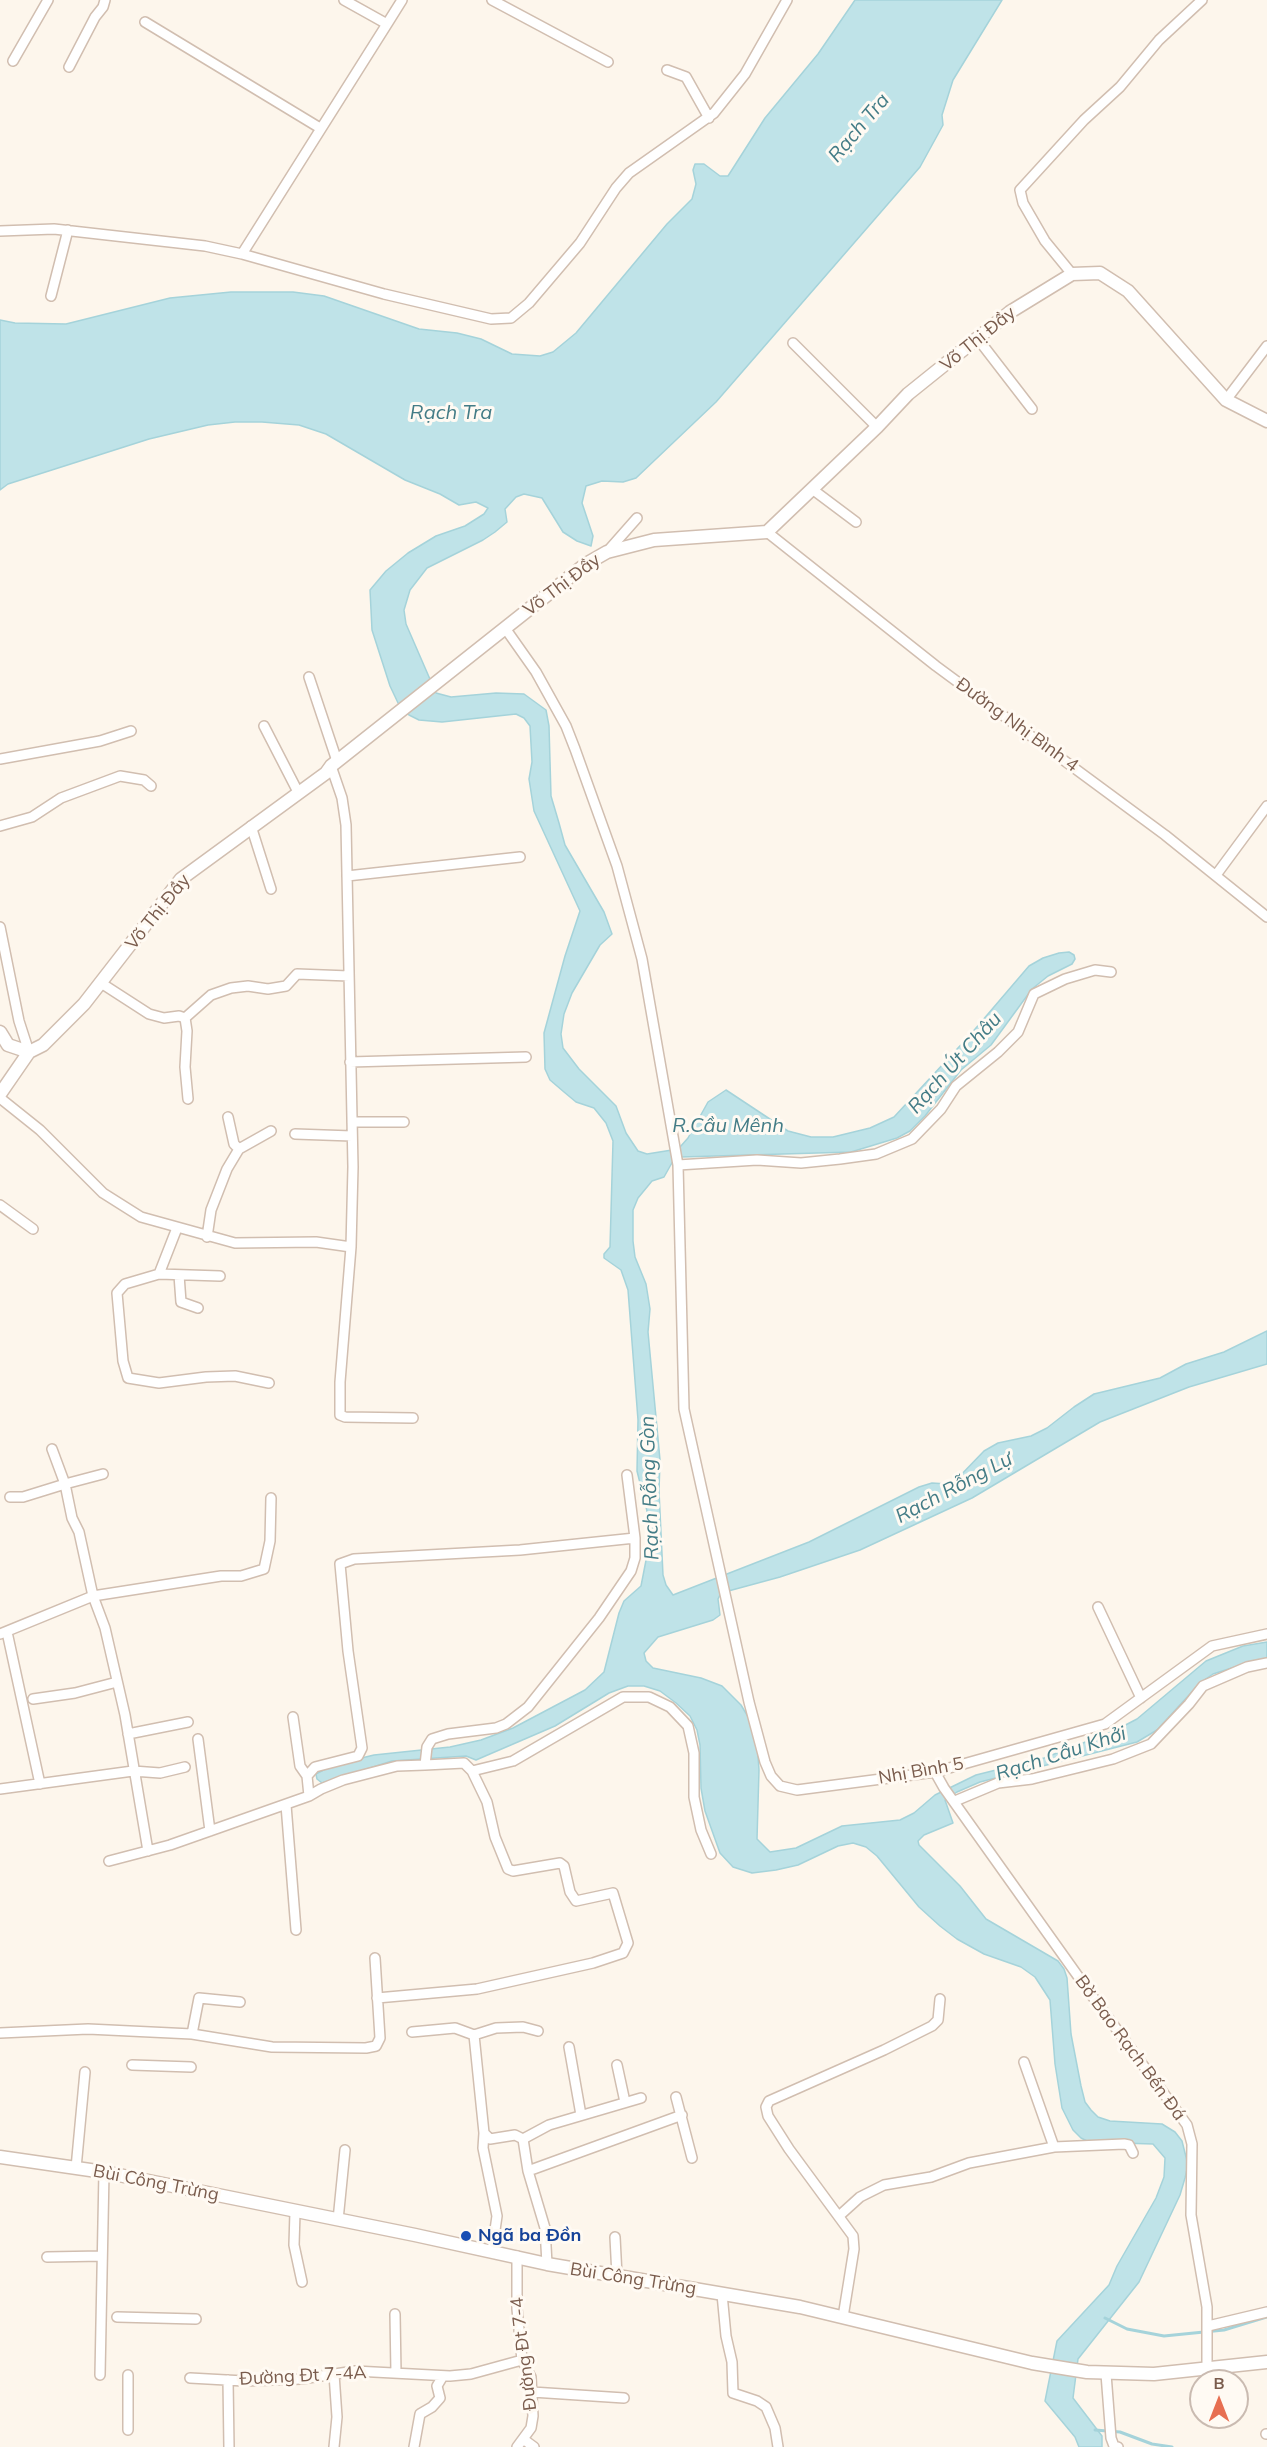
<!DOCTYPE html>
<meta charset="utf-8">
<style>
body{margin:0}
#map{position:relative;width:1267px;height:2447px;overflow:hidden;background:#fdf6ec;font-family:Mulish,sans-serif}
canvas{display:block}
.north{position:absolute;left:1189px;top:2369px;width:60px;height:60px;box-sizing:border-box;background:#fffaf3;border:2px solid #cabbb1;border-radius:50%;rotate:0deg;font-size:16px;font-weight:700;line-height:24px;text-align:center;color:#7a5c4d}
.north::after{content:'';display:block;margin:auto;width:21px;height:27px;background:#e76f51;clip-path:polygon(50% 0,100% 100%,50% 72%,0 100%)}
</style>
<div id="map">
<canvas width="1267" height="2447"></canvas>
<div class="north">B</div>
</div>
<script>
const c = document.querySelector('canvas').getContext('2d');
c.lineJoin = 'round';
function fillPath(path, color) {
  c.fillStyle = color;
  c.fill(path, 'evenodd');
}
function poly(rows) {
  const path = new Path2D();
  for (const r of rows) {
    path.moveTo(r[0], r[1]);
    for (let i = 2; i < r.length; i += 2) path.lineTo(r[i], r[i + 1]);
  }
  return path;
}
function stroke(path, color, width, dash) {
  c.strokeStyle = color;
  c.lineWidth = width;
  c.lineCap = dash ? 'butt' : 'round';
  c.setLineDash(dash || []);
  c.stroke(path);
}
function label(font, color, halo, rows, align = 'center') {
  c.font = font + ' Mulish,sans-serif';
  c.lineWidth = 6;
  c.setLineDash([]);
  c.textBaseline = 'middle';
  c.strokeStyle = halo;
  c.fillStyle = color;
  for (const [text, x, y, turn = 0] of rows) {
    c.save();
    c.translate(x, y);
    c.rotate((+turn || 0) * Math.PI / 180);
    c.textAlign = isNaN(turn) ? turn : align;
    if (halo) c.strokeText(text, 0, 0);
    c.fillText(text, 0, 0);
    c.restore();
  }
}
const water = poly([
 [855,0,1002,0,953,80,942,115,943,125,920,167,716,402,636,478,623,482,602,481,586,486,582,503,593,536,591,546,577,541,563,532,542,498,524,494,516,497,505,509,507,522,495,532,483,540,427,568,410,590,404,610,406,624,436,693,451,697,496,693,524,694,546,710,549,726,551,796,559,823,565,845,604,912,612,934,600,945,572,993,564,1014,561,1034,563,1048,579,1069,616,1106,626,1133,638,1151,647,1154,672,1150,680,1147,688,1138,708,1102,726,1090,788,1131,811,1137,833,1137,870,1128,894,1117,970,1035,1029,966,1043,958,1059,953,1069,952,1074,955,1075,959,1072,964,1048,976,1032,989,991,1045,961,1070,925,1116,910,1131,897,1138,851,1152,681,1157,673,1161,664,1177,652,1181,638,1198,633,1210,633,1241,635,1257,646,1284,650,1309,648,1332,660,1460,659,1491,663,1575,666,1585,673,1595,809,1542,919,1487,932,1483,947,1484,956,1480,984,1451,998,1443,1031,1436,1047,1428,1074,1407,1094,1394,1160,1378,1186,1364,1224,1352,1267,1331,1267,1364,1189,1387,1100,1422,972,1498,860,1550,780,1577,721,1593,718,1599,720,1615,713,1620,658,1637,644,1653,646,1661,653,1668,701,1678,722,1686,741,1705,750,1720,757,1742,759,1770,757,1839,770,1852,796,1848,842,1826,900,1820,914,1813,935,1795,976,1775,1044,1758,1114,1731,1137,1719,1206,1661,1243,1646,1267,1642,1267,1659,1241,1665,1213,1674,1200,1683,1157,1730,1137,1742,980,1782,957,1792,945,1800,953,1823,924,1835,918,1841,919,1845,960,1886,986,1919,1058,1961,1064,1969,1067,1978,1071,2034,1081,2086,1085,2102,1091,2110,1098,2117,1110,2121,1162,2124,1175,2132,1182,2141,1188,2165,1185,2178,1180,2195,1139,2282,1078,2359,1073,2398,1102,2436,1102,2447,1079,2447,1075,2437,1045,2401,1057,2341,1109,2285,1117,2266,1156,2198,1164,2177,1165,2158,1153,2144,1089,2142,1081,2138,1073,2130,1062,2108,1055,2064,1050,2000,1035,1977,1021,1967,984,1954,957,1939,940,1926,919,1907,877,1856,866,1847,853,1843,838,1846,798,1865,776,1870,752,1873,733,1867,720,1853,705,1811,701,1788,700,1745,697,1730,690,1716,676,1703,660,1691,644,1686,628,1686,609,1693,555,1726,476,1760,466,1756,392,1761,322,1783,317,1779,316,1774,333,1765,374,1755,450,1747,481,1740,513,1728,585,1690,604,1672,619,1613,624,1601,641,1586,648,1550,647,1511,637,1471,638,1420,628,1290,621,1270,604,1258,604,1254,610,1247,613,1141,606,1123,594,1108,576,1102,564,1092,550,1080,545,1069,544,1033,565,956,580,911,534,811,529,779,532,762,530,726,524,718,516,714,442,722,419,720,409,715,399,705,390,686,372,630,370,590,386,571,408,553,436,536,465,526,484,514,488,508,476,502,459,505,440,494,405,480,326,434,299,425,262,422,235,422,208,425,149,439,8,484,0,490,0,320,15,323,66,324,170,298,231,292,293,292,324,296,419,329,457,333,481,339,512,354,540,356,553,352,576,333,667,224,692,199,696,184,693,170,695,164,704,164,720,176,728,176,765,118,818,54,855,0]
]);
fillPath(water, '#bfe3e8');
stroke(water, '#a5d3da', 1.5);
stroke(poly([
 [1105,2318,1127,2329,1164,2336,1224,2330,1267,2317],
 [1095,2430,1120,2432,1152,2444,1172,2447]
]), '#a5d3da', 3);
const minor = poly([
 [492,0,608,62],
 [145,22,320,128],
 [387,24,402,0],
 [13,61,48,0],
 [69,67,95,17,103,7,105,0],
 [667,70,686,77,709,118],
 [0,231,54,229,205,246,242,254,384,294,491,319,511,318,529,303,580,243,616,188,629,173,714,113,745,74,787,0],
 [242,254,387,24,344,0],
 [1072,274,1045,241,1023,203,1020,190,1084,120,1120,87,1159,40,1202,0],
 [51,296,68,230],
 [978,339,1032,409],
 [793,343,877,427],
 [1226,400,1267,346],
 [812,489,856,522],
 [767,532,936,666,1165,835,1267,917],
 [607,552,637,518],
 [505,628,536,672,566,726,575,749,617,866,642,959,678,1165,684,1409,749,1702,765,1762,771,1776,780,1786,797,1790,935,1772,1105,1724,1212,1646,1267,1634],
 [309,677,337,761],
 [264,726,298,792],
 [0,759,100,741,131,731],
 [331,766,342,798,346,825,353,1167,351,1247,340,1382,340,1415,345,1417,413,1418],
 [0,826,32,817,61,798,120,776,144,780,151,786],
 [251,826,271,889],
 [1216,875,1267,806],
 [347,876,520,857],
 [0,927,19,1021,29,1052],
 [101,983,149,1014,164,1018,179,1016,185,1018,187,1031,185,1067,188,1099],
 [185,1018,211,995,231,988,248,986,268,989,286,986,297,974,349,976],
 [350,1062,526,1057],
 [0,1098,40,1130,103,1193,141,1217,235,1243,316,1242,351,1247],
 [352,1122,404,1122],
 [295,1134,352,1136],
 [239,1149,271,1131],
 [678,1165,757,1160,801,1163,840,1159,876,1154,912,1139,941,1109,956,1086,998,1052,1018,1032,1034,994,1065,979,1095,970,1111,972],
 [0,1205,33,1229],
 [177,1228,159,1274,125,1284,117,1293,123,1361,128,1378,159,1383,206,1377,235,1376,269,1383],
 [207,1237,211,1210,227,1169,239,1149,234,1144,228,1117],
 [159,1274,220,1276],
 [179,1275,181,1302,198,1308],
 [52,1449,65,1484,103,1474],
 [10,1497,23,1497,65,1484,72,1518,79,1532,93,1596,105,1628,125,1715,148,1851],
 [1098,1607,1141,1698],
 [7,1632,40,1784],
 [0,1634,93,1596,221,1576,241,1576,264,1569,270,1541,271,1498],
 [33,1699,75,1693,117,1682],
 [293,1717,300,1766,307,1776],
 [128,1734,188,1722],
 [198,1739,210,1831],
 [472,1771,513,1761,623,1697,649,1697,670,1707,688,1726,694,1753,694,1797,701,1830,711,1854],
 [935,1772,944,1788,1090,1993,1187,2125,1192,2144,1191,2215,1207,2307,1207,2367],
 [0,1789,133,1771,160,1773,185,1767],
 [309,1796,307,1776,315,1767,358,1756,362,1748,348,1651,340,1564,354,1559,520,1550,635,1538],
 [955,1801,998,1783,1032,1779,1113,1759,1151,1744,1189,1704,1203,1686,1247,1667,1267,1663],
 [286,1805,296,1930],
 [109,1861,170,1845,309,1796,321,1789,343,1780,397,1766,425,1765,427,1747,432,1739,448,1734,496,1728,506,1724,528,1707,599,1618,631,1571,635,1558,635,1538,627,1475],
 [377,1998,477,1989,593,1963,623,1953,628,1943,613,1893,576,1901,570,1892,564,1866,560,1863,513,1871,508,1869,495,1837,487,1802,472,1771,464,1763,425,1765],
 [538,2031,523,2027,496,2028,474,2035,484,2133,490,2139,515,2135,523,2139,528,2171,545,2228,547,2264],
 [412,2032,455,2028,474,2035],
 [0,2033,88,2029,192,2034,272,2047,366,2048,376,2046,380,2038,375,1958],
 [192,2034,199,1998,240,2002],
 [569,2047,581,2115],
 [132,2065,191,2067],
 [617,2065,625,2102],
 [676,2097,692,2158],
 [484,2133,483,2148,497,2216,492,2251],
 [523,2139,549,2125,641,2098],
 [1054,2147,1124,2144,1129,2145,1133,2153],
 [76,2168,85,2072],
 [528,2171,682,2115],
 [295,2212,294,2245,302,2282],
 [839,2216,860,2197,884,2185,931,2177,969,2163,1054,2147,1024,2062],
 [338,2220,345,2150],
 [615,2237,617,2276],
 [517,2256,517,2309,522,2360,531,2377,533,2416,531,2428,517,2447],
 [47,2257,102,2256],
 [722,2294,726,2336,732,2362,733,2393,757,2401,766,2407,775,2428,778,2447],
 [395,2314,396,2373],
 [117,2317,196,2319],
 [843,2317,854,2249,853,2236,789,2149,768,2116,766,2107,769,2101,884,2050,932,2026,938,2020,940,1999],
 [1208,2326,1267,2312],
 [334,2374,337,2417,334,2447],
 [1106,2374,1111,2438,1114,2446,1118,2447],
 [100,2375,104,2172],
 [128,2375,128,2430],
 [190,2378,244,2381,301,2379,355,2371,450,2376,471,2374,522,2360],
 [228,2380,229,2447],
 [532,2392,624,2398],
 [1266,2434,1267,2434],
 [523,2439,534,2447],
 [414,2447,420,2414,432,2407,440,2398,437,2386,443,2376]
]);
const tertiary = poly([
 [0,1032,8,1045,29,1052],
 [0,1094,29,1052,43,1045,84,1004,181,879,326,773,331,766,586,564,607,552,654,540,767,532,877,427,908,394,1010,312,1072,274,1100,273,1128,291,1226,400,1267,421],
 [0,2157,104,2172,415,2235,547,2264,800,2307,1032,2363,1087,2372,1154,2374,1267,2362]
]);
stroke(minor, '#d1beb0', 12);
stroke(tertiary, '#d1beb0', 15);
stroke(minor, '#fff', 9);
stroke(tertiary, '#fff', 12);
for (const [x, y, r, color] of [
 [466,2236,6,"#1a4fb4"]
]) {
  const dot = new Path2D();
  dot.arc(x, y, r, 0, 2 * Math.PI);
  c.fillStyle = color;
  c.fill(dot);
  stroke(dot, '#fffaf3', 2);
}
label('18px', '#7a5c4d', '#fffaf3', [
 ["Võ Thị Đầy",978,339,-39],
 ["Võ Thị Đầy",562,585,-37],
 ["Đường Nhị Bình 4",1017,725,36],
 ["Võ Thị Đầy",158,912,-51],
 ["Nhị Bình 5",921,1771,-10],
 ["Bờ Bao Rạch Bến Đá",1130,2048,54],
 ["Bùi Công Trừng",156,2183,11],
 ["Bùi Công Trừng",633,2279,9],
 ["Đường Đt 7-4",524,2354,-97],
 ["Đường Đt 7-4A",303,2376,-3]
]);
label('bold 18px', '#164399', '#fffaf3', [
 ["Ngã ba Đồn",478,2236]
], 'left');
label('italic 20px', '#437c86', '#fffaf3', [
 ["Rạch Tra",859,128,-50],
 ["Rạch Tra",451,413],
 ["Rạch Út Châu",955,1063,-48],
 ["R.Cầu Mênh",728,1126],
 ["Rạch Rỗng Gòn",650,1488,-92],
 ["Rạch Rỗng Lự",954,1488,-28],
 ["Rạch Cầu Khởi",1061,1754,-18]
]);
</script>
